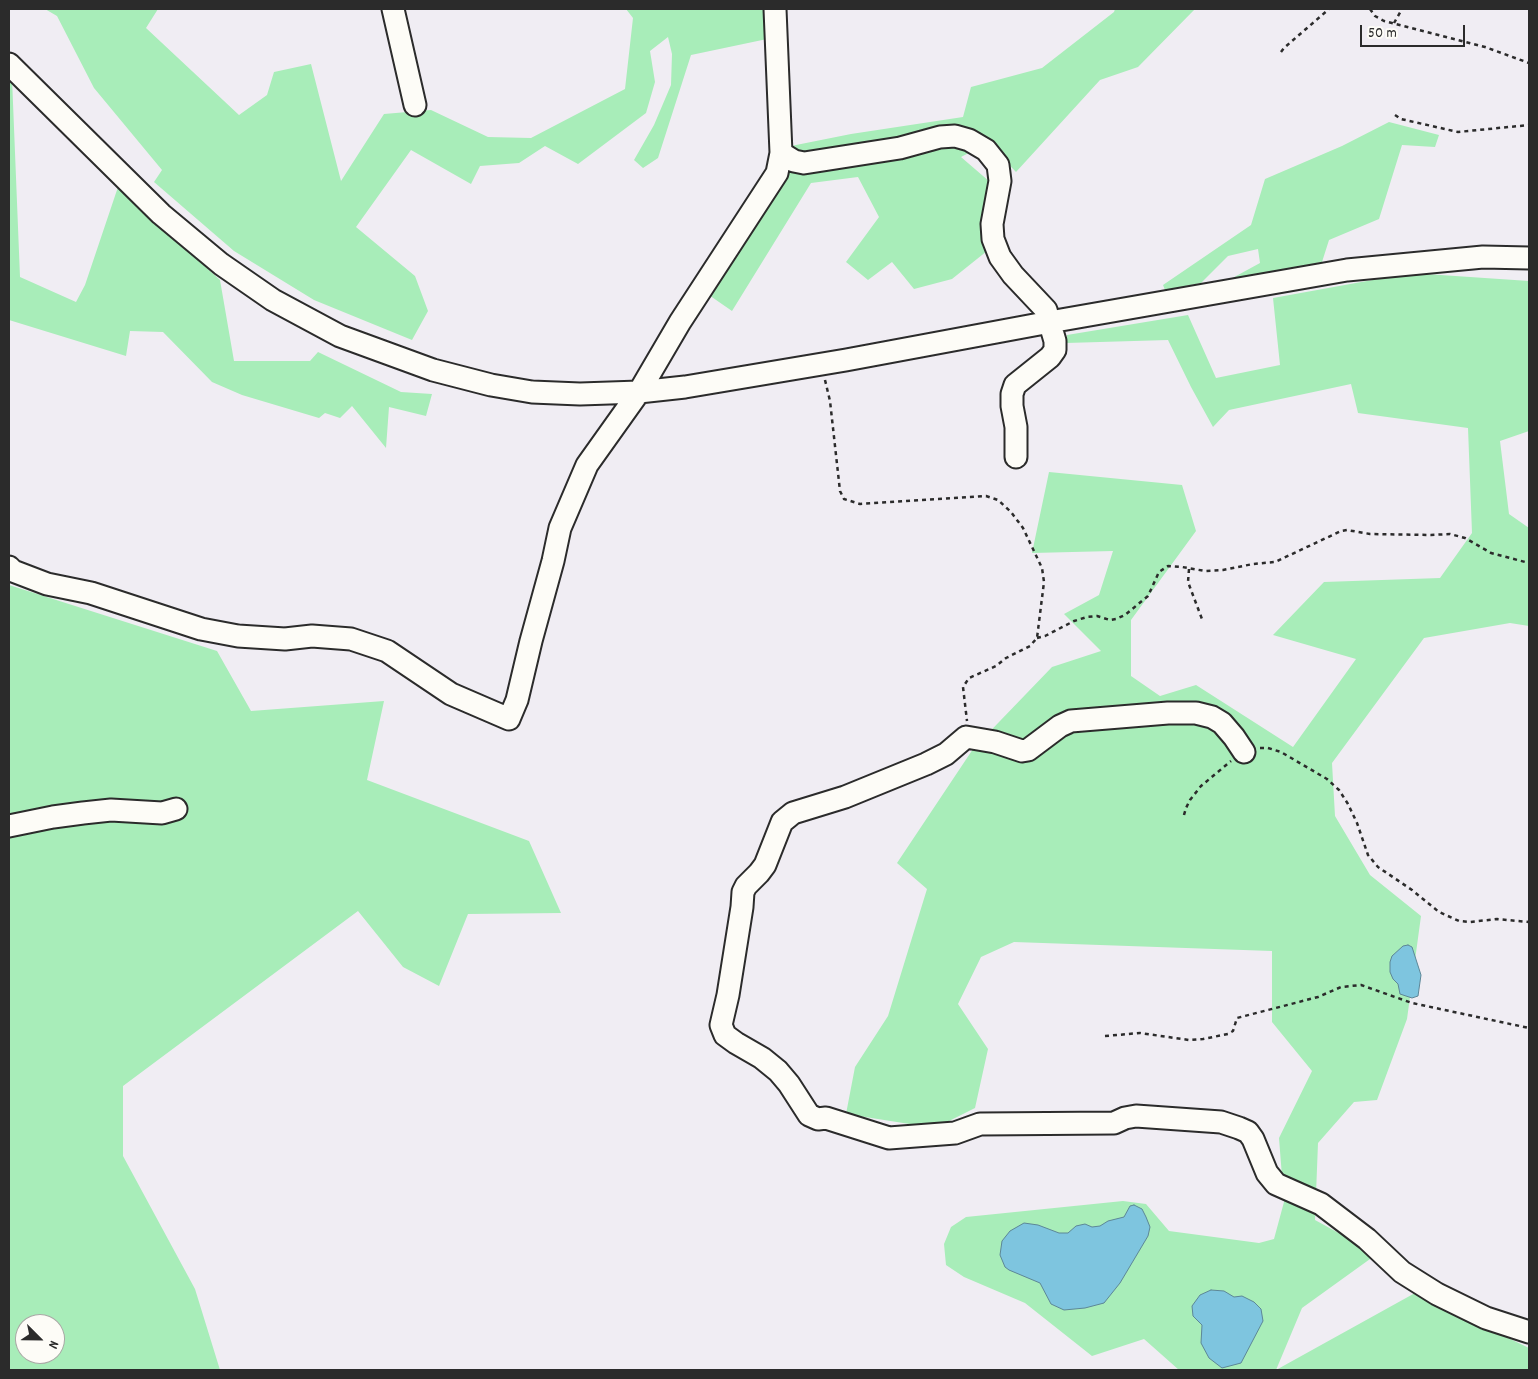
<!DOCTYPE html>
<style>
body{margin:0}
#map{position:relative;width:1538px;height:1379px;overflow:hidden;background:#f0edf3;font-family:Dekko,sans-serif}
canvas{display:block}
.frame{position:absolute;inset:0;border:10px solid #2b2b2b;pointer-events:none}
.north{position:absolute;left:15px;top:1314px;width:50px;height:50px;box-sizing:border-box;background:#fdfcf7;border:1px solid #a9a8a5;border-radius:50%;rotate:113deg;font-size:14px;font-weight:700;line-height:20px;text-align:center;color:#2b2b2b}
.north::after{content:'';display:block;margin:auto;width:18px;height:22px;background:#2b2b2b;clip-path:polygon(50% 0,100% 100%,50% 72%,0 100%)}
.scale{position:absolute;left:1360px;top:25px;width:105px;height:22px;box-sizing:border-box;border:2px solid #2b2b2b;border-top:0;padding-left:6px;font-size:15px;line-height:18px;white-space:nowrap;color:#2b2b2b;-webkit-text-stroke:4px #fdfcf7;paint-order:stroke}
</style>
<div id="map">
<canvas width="1538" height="1379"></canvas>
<div class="frame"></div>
<div class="north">N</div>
<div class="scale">50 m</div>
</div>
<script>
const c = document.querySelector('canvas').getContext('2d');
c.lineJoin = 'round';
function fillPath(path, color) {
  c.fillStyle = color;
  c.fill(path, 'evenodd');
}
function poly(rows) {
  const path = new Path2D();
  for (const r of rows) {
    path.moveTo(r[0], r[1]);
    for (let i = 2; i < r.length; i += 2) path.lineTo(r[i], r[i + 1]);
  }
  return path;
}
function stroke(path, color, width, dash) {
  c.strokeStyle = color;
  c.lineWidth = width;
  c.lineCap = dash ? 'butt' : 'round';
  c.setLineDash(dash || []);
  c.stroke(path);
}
fillPath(poly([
 [45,9,158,9,146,28,239,115,267,95,274,72,311,64,341,181,384,114,431,110,488,137,531,138,625,89,633,18,626,9,767,9,767,39,691,55,658,158,643,168,634,160,654,125,671,85,672,54,668,37,650,51,655,82,646,113,578,164,545,146,519,163,480,166,471,184,411,150,356,227,415,276,428,311,412,340,314,300,234,251,154,182,162,170,94,88,57,16],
 [1115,9,1195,9,1138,67,1100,80,1016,172,988,143,961,157,990,182,987,251,952,279,914,289,892,262,868,280,846,262,879,217,858,177,811,183,732,311,706,293,791,146,851,134,963,117,971,87,1042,68,1114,12],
 [9,75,12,78,20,277,76,302,85,285,118,187,220,280,234,361,310,361,318,352,401,392,432,394,426,416,389,407,386,448,352,406,340,418,325,413,319,418,242,395,212,382,163,332,130,331,126,356,9,320],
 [1389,122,1439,135,1435,147,1402,145,1379,219,1329,240,1322,262,1227,281,1260,263,1258,249,1228,256,1201,283,1165,290,1163,285,1251,225,1265,179,1342,146],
 [1411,273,1529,281,1529,431,1500,441,1509,514,1529,528,1529,626,1510,623,1424,638,1332,763,1335,816,1370,875,1421,916,1407,1019,1377,1100,1354,1102,1318,1143,1315,1220,1377,1254,1302,1308,1276,1370,1179,1370,1144,1339,1092,1356,1025,1303,964,1277,946,1265,944,1244,951,1227,966,1217,1123,1201,1146,1204,1169,1231,1259,1243,1274,1239,1284,1202,1279,1138,1312,1071,1272,1022,1272,951,1014,942,981,957,958,1004,988,1049,975,1108,935,1128,846,1114,855,1067,888,1016,927,889,897,863,973,749,1052,667,1101,651,1064,614,1099,595,1113,551,1032,553,1049,472,1182,485,1196,531,1131,620,1131,676,1160,696,1196,685,1293,747,1356,659,1273,635,1324,582,1440,578,1472,533,1468,428,1358,413,1351,384,1229,410,1213,427,1191,387,1168,340,1066,343,1067,335,1188,315,1216,378,1280,365,1273,298],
 [9,585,217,651,251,711,384,701,367,780,529,841,561,913,468,914,439,986,403,967,358,911,123,1086,123,1156,195,1289,220,1370,9,1370],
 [25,1324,55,1324,55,1354,25,1354],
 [1415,1293,1529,1348,1529,1370,1276,1370]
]), '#a8edb9');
const water = poly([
 [1408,945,1412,947,1421,975,1418,996,1412,998,1400,994,1398,984,1393,979,1390,972,1390,962,1392,956,1403,946,1408,945],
 [1134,1205,1142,1209,1146,1217,1150,1227,1148,1236,1120,1283,1104,1303,1085,1308,1064,1310,1051,1304,1040,1283,1009,1270,1005,1267,1000,1255,1002,1241,1010,1231,1024,1223,1038,1225,1059,1233,1068,1233,1076,1226,1085,1224,1092,1227,1100,1226,1108,1221,1124,1217,1130,1206,1134,1205],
 [1211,1290,1224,1291,1234,1297,1242,1296,1254,1302,1261,1309,1263,1321,1241,1363,1222,1368,1209,1358,1201,1343,1202,1325,1193,1316,1192,1306,1200,1295,1211,1290]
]);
fillPath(water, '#7ec5df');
stroke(water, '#5d8797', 1);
const minor = poly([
 [393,9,415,105],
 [9,64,161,214,221,264,273,300,340,336,433,370,491,385,532,392,580,394,639,392,685,387,846,360,1061,320,1347,270,1483,257,1529,258],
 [781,153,794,161,804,163,900,148,940,137,955,136,969,140,986,150,998,165,1000,181,992,224,993,239,1000,257,1013,275,1046,310,1055,341,1055,350,1050,357,1015,385,1012,394,1012,406,1016,427,1016,457],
 [9,567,13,571,47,584,91,593,201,629,238,636,285,639,312,636,351,639,387,651,451,694,509,719,517,700,531,641,553,561,560,528,587,465,639,392,680,322,777,173,781,153,775,9],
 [1244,752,1234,737,1222,723,1212,717,1196,713,1168,713,1071,721,1060,726,1028,750,1022,751,995,742,966,737,946,754,926,764,845,797,793,813,782,822,765,865,759,873,746,886,743,892,742,907,728,995,721,1025,725,1035,736,1043,762,1058,778,1071,789,1084,809,1115,818,1119,826,1118,889,1138,955,1133,980,1124,1114,1123,1125,1118,1136,1116,1221,1122,1239,1128,1248,1132,1253,1139,1267,1173,1276,1184,1321,1204,1367,1239,1402,1272,1437,1294,1486,1318,1529,1332],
 [9,826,53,817,83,813,111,810,162,813,176,809]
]);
stroke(minor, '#2b2b2b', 25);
stroke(poly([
 [1370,9,1375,16,1384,21,1485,47,1529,63],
 [1394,23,1402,9],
 [1281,52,1284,48,1329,9],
 [1395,115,1401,119,1458,132,1529,125],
 [825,380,830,401,840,491,844,499,860,504,986,496,998,500,1011,512,1023,528,1042,568,1044,582,1037,638,1030,646,1006,658,996,666,969,678,963,687,967,721],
 [1189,569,1188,582,1202,619],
 [1037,638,1045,636,1074,621,1087,617,1097,616,1110,620,1116,619,1125,615,1148,596,1159,572,1168,566,1182,567,1205,571,1223,570,1253,564,1275,562,1341,531,1347,530,1370,534,1431,535,1450,534,1465,538,1491,553,1529,563],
 [1260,748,1268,748,1281,752,1327,779,1339,790,1348,804,1357,823,1368,855,1378,867,1412,890,1439,912,1459,921,1470,922,1497,919,1529,922],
 [1184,815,1186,808,1190,800,1201,786,1231,761],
 [1105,1036,1140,1033,1189,1040,1203,1039,1228,1034,1233,1031,1237,1018,1318,997,1341,987,1361,985,1412,1003,1529,1028]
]), '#2b2b2b', 2.5, [4, 4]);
stroke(minor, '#fdfcf7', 21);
</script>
